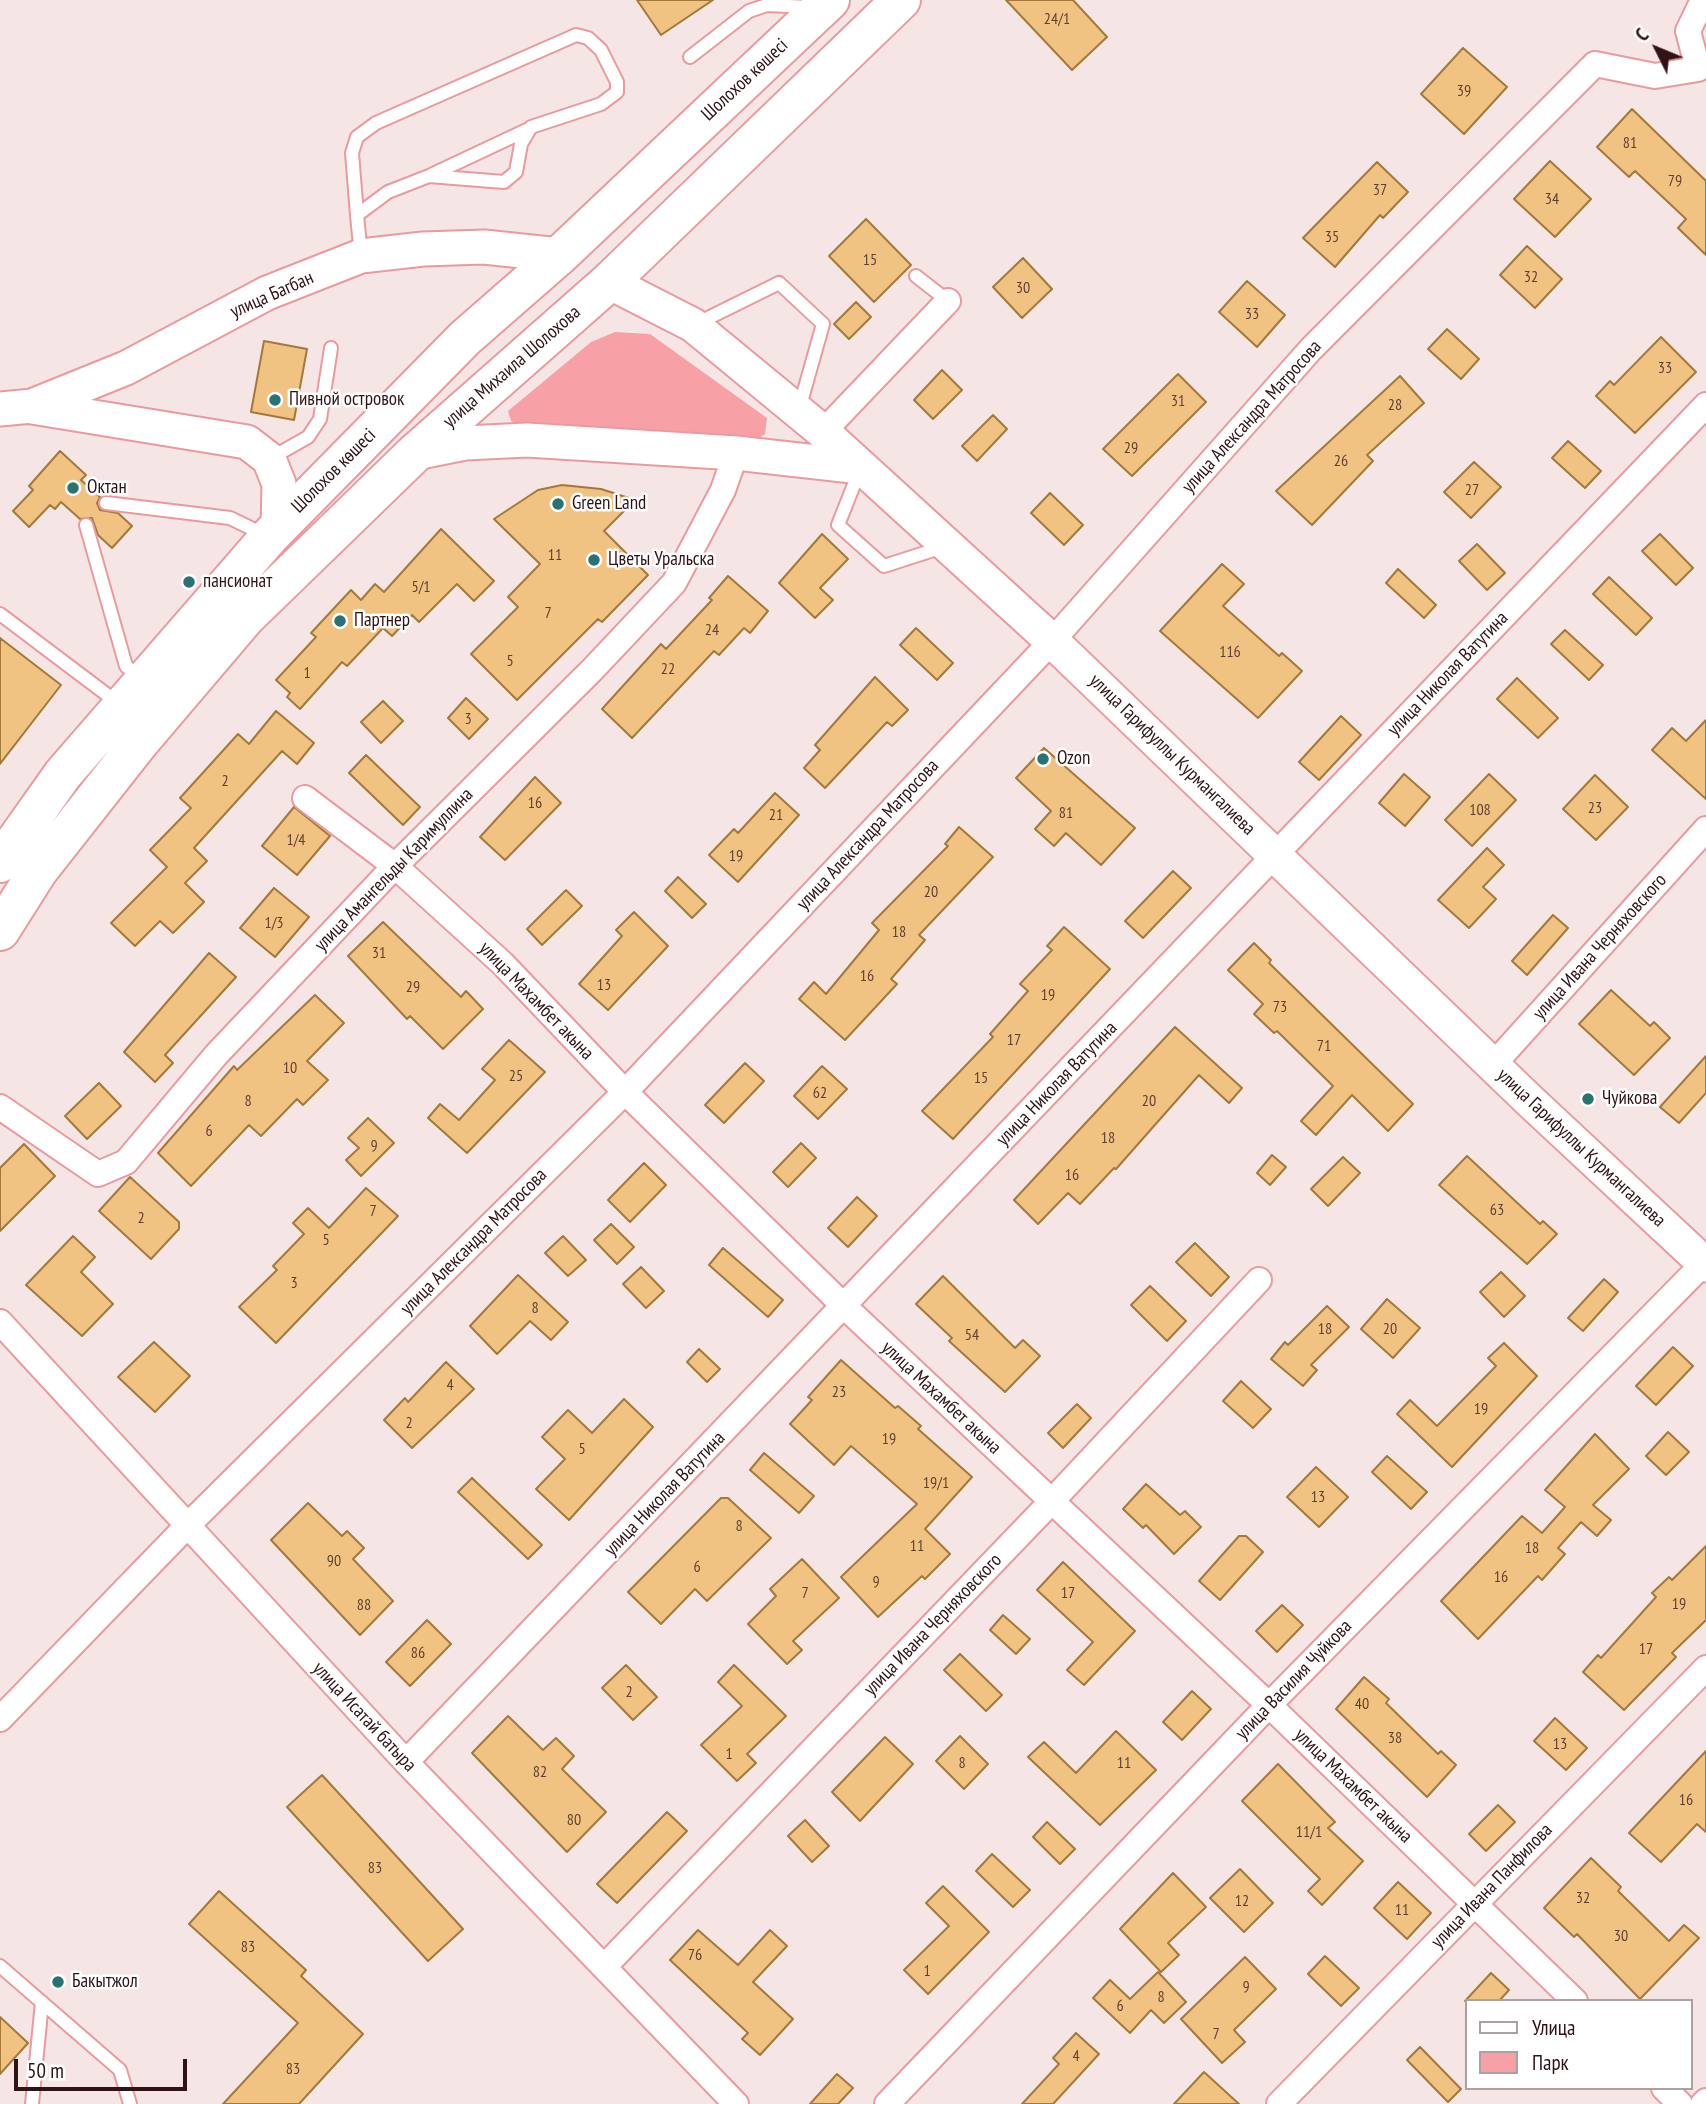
<!DOCTYPE html>
<meta charset="utf-8">
<style>
body{margin:0}
#map{position:relative;width:1706px;height:2104px;overflow:hidden;background:#f6e5e5;font-family:"PT Sans Narrow",sans-serif}
canvas{display:block}
.legend{position:absolute;left:1465px;top:1999px;width:228px;height:91px;box-sizing:border-box;background:#fff;border:2px solid #aca1a2;margin:0;padding:9px 12px;list-style:none;font-size:21px;color:#301316}
.legend li{display:flex;align-items:center;gap:14px;height:35px}
.legend b{width:35px;border:2px solid #aca1a2}
.north{position:absolute;left:1622px;top:14px;width:70px;height:70px;-webkit-text-stroke:5px #fff;paint-order:stroke;rotate:313deg;font-size:19px;font-weight:700;line-height:28px;text-align:center;color:#301316}
.north::after{content:'';display:block;margin:auto;width:24px;height:32px;background:#301316;clip-path:polygon(50% 0,100% 100%,50% 72%,0 100%)}
.scale{position:absolute;left:14px;top:2059px;width:173px;height:32px;box-sizing:border-box;border:4px solid #301316;border-top:0;padding-left:9px;font-size:21px;line-height:24px;white-space:nowrap;color:#301316;-webkit-text-stroke:5px #fff;paint-order:stroke}
</style>
<div id="map">
<canvas width="1706" height="2104"></canvas>
<ul class="legend">
<li><b style="height:9px;background:#fff"></b>Улица</li>
<li><b style="height:19px;background:#f7a1a7"></b>Парк</li>
</ul>
<div class="north">С</div>
<div class="scale">50 m</div>
</div>
<script>
const c = document.querySelector('canvas').getContext('2d');
c.lineJoin = 'round';
function fillPath(path, color) {
  c.fillStyle = color;
  c.fill(path, 'evenodd');
}
function poly(rows) {
  const path = new Path2D();
  for (const r of rows) {
    path.moveTo(r[0], r[1]);
    for (let i = 2; i < r.length; i += 2) path.lineTo(r[i], r[i + 1]);
  }
  return path;
}
function stroke(path, color, width, dash) {
  c.strokeStyle = color;
  c.lineWidth = width;
  c.lineCap = dash ? 'butt' : 'round';
  c.setLineDash(dash || []);
  c.stroke(path);
}
function label(font, color, halo, rows, align = 'center') {
  c.font = font + ' "PT Sans Narrow",sans-serif';
  c.lineWidth = 5;
  c.setLineDash([]);
  c.textBaseline = 'middle';
  c.strokeStyle = halo;
  c.fillStyle = color;
  for (const [text, x, y, turn = 0] of rows) {
    c.save();
    c.translate(x, y);
    c.rotate((+turn || 0) * Math.PI / 180);
    c.textAlign = isNaN(turn) ? turn : align;
    if (halo) c.strokeText(text, 0, 0);
    c.fillText(text, 0, 0);
    c.restore();
  }
}
fillPath(poly([
 [615,332,650,334,767,418,765,434,751,443,525,430,511,421,508,411,591,342]
]), '#f7a1a7');
const building = poly([
 [637,0,713,0,661,35,637,0],
 [1006,0,1073,0,1107,37,1072,70,1006,0],
 [1463,48,1507,87,1464,134,1421,94,1463,48],
 [1632,109,1706,181,1706,255,1678,228,1686,219,1635,171,1629,177,1597,147,1632,109],
 [1550,161,1591,199,1555,237,1514,199,1550,161],
 [1377,162,1408,192,1383,218,1380,215,1335,267,1303,238,1377,162],
 [866,219,911,265,874,302,829,256,866,219],
 [1527,246,1562,279,1535,308,1500,275,1527,246],
 [1023,258,1052,289,1022,318,993,287,1023,258],
 [1247,281,1285,315,1257,347,1219,312,1247,281],
 [856,302,871,317,849,339,834,324,856,302],
 [1447,329,1479,359,1461,379,1428,349,1447,329],
 [1661,337,1696,372,1635,433,1596,396,1610,381,1614,385,1661,337],
 [264,341,307,349,294,420,251,412,264,341],
 [942,370,962,390,933,419,914,400,942,370],
 [1178,374,1206,402,1132,476,1103,449,1178,374],
 [1400,376,1424,403,1367,455,1373,461,1312,525,1276,491,1400,376],
 [993,415,1007,429,977,461,962,446,993,415],
 [1568,441,1601,471,1585,488,1552,458,1568,441],
 [60,451,86,475,81,480,100,497,97,503,100,510,118,513,132,526,112,548,98,535,92,518,80,519,61,502,55,509,50,505,29,527,13,511,33,490,29,486,60,451],
 [1474,462,1501,487,1471,518,1444,492,1474,462],
 [562,485,601,489,635,500,604,531,648,575,602,622,598,619,517,700,471,654,518,607,508,597,540,564,494,519,538,490,562,485],
 [1050,493,1083,525,1064,545,1031,513,1050,493],
 [441,529,494,581,474,601,457,584,419,622,412,615,392,636,383,628,347,666,342,662,300,709,287,697,290,693,276,680,316,637,311,633,351,590,361,600,375,584,384,592,441,529],
 [822,534,848,559,820,588,833,600,815,618,779,583,822,534],
 [1660,534,1693,568,1676,585,1642,551,1660,534],
 [1477,544,1505,573,1487,590,1459,561,1477,544],
 [1222,564,1244,584,1223,606,1279,656,1282,653,1302,671,1258,718,1160,631,1222,564],
 [1398,569,1436,605,1424,618,1386,583,1398,569],
 [728,576,768,611,750,633,744,628,719,655,714,651,632,738,602,709,661,644,666,649,712,600,709,598,728,576],
 [1609,577,1652,618,1636,635,1593,594,1609,577],
 [916,628,953,663,937,680,900,645,916,628],
 [1565,630,1603,665,1589,680,1551,644,1565,630],
 [0,638,61,685,0,764,0,638],
 [875,677,908,710,892,726,887,722,825,788,804,768,820,750,815,745,875,677],
 [1517,678,1558,718,1538,738,1497,699,1517,678],
 [466,698,488,719,469,739,448,718,466,698],
 [383,701,403,721,381,743,361,722,383,701],
 [276,711,314,743,297,764,282,751,194,848,207,861,185,883,204,902,173,933,160,921,135,946,111,923,167,867,150,850,191,808,180,798,238,734,249,744,276,711],
 [1341,716,1361,735,1319,780,1299,762,1341,716],
 [1706,720,1706,799,1652,750,1672,728,1686,741,1706,720],
 [1044,748,1135,828,1101,865,1066,833,1054,846,1035,829,1051,811,1016,778,1044,748],
 [366,755,420,807,403,825,349,773,366,755],
 [1404,774,1430,797,1405,826,1379,803,1404,774],
 [1489,774,1516,800,1472,846,1445,820,1489,774],
 [1595,775,1628,807,1596,840,1563,809,1595,775],
 [535,777,561,803,505,860,480,837,535,777],
 [775,793,799,815,738,882,709,855,734,829,738,833,775,793],
 [294,807,330,836,297,875,262,846,294,807],
 [959,827,993,857,919,935,925,940,891,979,897,984,845,1040,799,999,814,982,826,994,879,930,872,923,948,846,945,844,959,827],
 [1487,848,1504,865,1483,887,1496,899,1469,928,1438,900,1487,848],
 [1173,871,1191,888,1143,938,1125,921,1173,871],
 [678,877,706,904,692,918,665,891,678,877],
 [274,888,309,917,275,957,240,928,274,888],
 [566,890,582,906,542,945,527,929,566,890],
 [634,912,668,946,608,1010,579,984,622,936,616,930,634,912],
 [1553,915,1568,928,1527,975,1512,961,1553,915],
 [383,922,461,997,466,991,483,1009,443,1049,410,1016,407,1019,348,956,383,922],
 [1064,927,1110,969,953,1139,922,1111,993,1037,990,1034,1028,991,1020,984,1052,950,1047,946,1064,927],
 [1254,943,1271,960,1269,963,1413,1104,1388,1131,1352,1095,1316,1135,1301,1121,1333,1086,1277,1031,1274,1033,1254,1014,1263,1004,1228,970,1254,943],
 [209,953,236,977,165,1055,173,1063,155,1082,124,1052,209,953],
 [1611,990,1650,1026,1654,1022,1670,1038,1634,1075,1579,1024,1611,990],
 [315,995,344,1023,307,1061,328,1080,303,1105,297,1099,261,1136,249,1125,191,1186,158,1153,234,1066,237,1070,315,995],
 [1175,1027,1242,1088,1229,1103,1199,1075,1116,1169,1114,1168,1080,1204,1068,1193,1038,1224,1014,1200,1175,1027],
 [509,1040,545,1072,467,1153,428,1118,440,1104,459,1120,495,1080,482,1069,509,1040],
 [1706,1056,1706,1093,1679,1123,1660,1107,1706,1056],
 [745,1063,764,1081,724,1123,705,1105,745,1063],
 [822,1066,847,1089,818,1119,794,1096,822,1066],
 [99,1083,121,1106,87,1139,65,1116,99,1083],
 [368,1118,394,1143,361,1176,346,1160,359,1148,348,1138,368,1118],
 [801,1143,816,1158,788,1187,773,1172,801,1143],
 [24,1144,55,1176,0,1231,0,1168,24,1144],
 [1272,1155,1286,1167,1270,1185,1257,1173,1272,1155],
 [1467,1156,1540,1224,1543,1221,1557,1234,1527,1264,1439,1185,1467,1156],
 [1343,1157,1360,1173,1328,1206,1311,1189,1343,1157],
 [644,1163,666,1185,630,1222,608,1200,644,1163],
 [130,1177,179,1222,179,1229,151,1259,99,1211,130,1177],
 [366,1188,398,1216,276,1343,239,1307,277,1270,273,1266,304,1234,293,1223,308,1208,329,1228,366,1188],
 [857,1197,877,1216,848,1247,828,1228,857,1197],
 [611,1224,634,1247,617,1264,594,1240,611,1224],
 [73,1236,95,1257,81,1272,113,1304,82,1336,26,1285,73,1236],
 [563,1236,586,1260,568,1276,545,1253,563,1236],
 [1195,1243,1229,1277,1211,1296,1176,1262,1195,1243],
 [723,1248,783,1300,768,1317,709,1265,723,1248],
 [641,1267,664,1291,646,1308,623,1284,641,1267],
 [1501,1272,1525,1296,1504,1317,1480,1292,1501,1272],
 [518,1275,568,1322,551,1340,530,1321,497,1354,470,1326,518,1275],
 [943,1276,1015,1348,1023,1340,1040,1356,1005,1392,949,1341,952,1338,916,1304,943,1276],
 [1604,1279,1618,1292,1583,1331,1568,1318,1604,1279],
 [1150,1286,1186,1321,1167,1341,1131,1305,1150,1286],
 [1387,1299,1420,1328,1393,1358,1361,1329,1387,1299],
 [1327,1306,1349,1327,1311,1365,1317,1370,1303,1386,1271,1359,1285,1342,1288,1345,1327,1306],
 [154,1342,190,1376,155,1412,118,1377,154,1342],
 [1504,1343,1537,1376,1452,1467,1397,1414,1410,1400,1437,1426,1496,1366,1488,1358,1504,1343],
 [1673,1347,1693,1366,1656,1405,1636,1386,1673,1347],
 [699,1349,720,1369,707,1382,687,1362,699,1349],
 [841,1360,895,1408,898,1406,921,1426,918,1429,972,1477,925,1529,950,1554,925,1579,922,1576,878,1617,841,1577,917,1504,851,1446,834,1465,790,1424,812,1400,808,1397,841,1360],
 [446,1362,474,1389,412,1448,384,1420,405,1398,408,1402,446,1362],
 [1241,1381,1271,1409,1253,1428,1223,1401,1241,1381],
 [624,1399,653,1427,569,1520,536,1489,565,1459,542,1437,568,1410,592,1433,624,1399],
 [1077,1404,1091,1418,1063,1448,1048,1433,1077,1404],
 [1668,1432,1689,1452,1666,1475,1646,1456,1668,1432],
 [1595,1434,1629,1469,1593,1505,1611,1520,1597,1536,1581,1522,1558,1548,1565,1554,1542,1580,1538,1576,1478,1639,1441,1601,1522,1516,1542,1533,1565,1507,1545,1490,1595,1434],
 [764,1453,814,1496,799,1513,750,1470,764,1453],
 [1387,1456,1427,1492,1411,1509,1372,1472,1387,1456],
 [1316,1467,1348,1497,1319,1527,1287,1497,1316,1467],
 [472,1478,542,1545,528,1559,458,1492,472,1478],
 [1146,1484,1180,1515,1185,1511,1201,1527,1174,1554,1146,1525,1143,1528,1123,1509,1146,1484],
 [721,1498,728,1498,771,1538,707,1601,695,1589,661,1624,628,1592,721,1498],
 [308,1503,342,1536,347,1531,364,1548,353,1559,393,1601,360,1635,271,1540,308,1503],
 [1239,1536,1246,1536,1263,1552,1220,1600,1199,1581,1239,1536],
 [1706,1546,1706,1620,1672,1653,1676,1657,1624,1710,1583,1672,1598,1655,1601,1658,1656,1597,1652,1593,1669,1577,1672,1580,1706,1546],
 [802,1559,839,1598,793,1641,802,1650,787,1664,748,1624,776,1596,770,1589,802,1559],
 [1063,1562,1135,1631,1084,1685,1067,1670,1093,1642,1037,1590,1063,1562],
 [1282,1605,1303,1625,1277,1652,1256,1631,1282,1605],
 [1003,1615,1030,1639,1016,1654,990,1630,1003,1615],
 [427,1620,451,1644,410,1686,386,1662,427,1620],
 [960,1654,1002,1695,986,1711,944,1670,960,1654],
 [626,1665,657,1697,633,1720,602,1688,626,1665],
 [734,1665,786,1716,747,1754,756,1763,737,1781,701,1745,742,1706,718,1682,734,1665],
 [1364,1677,1389,1699,1386,1703,1438,1754,1441,1751,1456,1765,1427,1797,1336,1709,1364,1677],
 [1192,1691,1211,1709,1182,1740,1163,1722,1192,1691],
 [508,1716,543,1750,556,1738,574,1756,562,1769,606,1812,567,1852,472,1753,508,1716],
 [1555,1718,1587,1748,1566,1770,1534,1741,1555,1718],
 [1116,1731,1156,1770,1100,1825,1028,1757,1044,1742,1076,1773,1116,1731],
 [960,1736,988,1764,964,1789,936,1761,960,1736],
 [885,1737,913,1764,860,1821,832,1792,885,1737],
 [1706,1751,1706,1832,1697,1824,1661,1862,1629,1833,1706,1751],
 [1278,1764,1335,1822,1328,1828,1363,1861,1322,1905,1308,1891,1320,1879,1242,1801,1278,1764],
 [322,1775,463,1929,428,1961,287,1807,322,1775],
 [1498,1805,1515,1822,1486,1851,1469,1834,1498,1805],
 [667,1812,687,1831,617,1903,597,1884,667,1812],
 [805,1820,829,1846,812,1862,788,1836,805,1820],
 [1047,1822,1075,1849,1060,1864,1033,1837,1047,1822],
 [992,1854,1030,1890,1013,1907,976,1871,992,1854],
 [1591,1858,1621,1887,1618,1891,1669,1941,1684,1925,1699,1938,1640,1999,1577,1934,1574,1937,1544,1908,1591,1858],
 [1240,1869,1273,1903,1244,1932,1210,1898,1240,1869],
 [1173,1873,1206,1907,1168,1943,1179,1955,1161,1972,1120,1929,1173,1873],
 [1398,1882,1431,1913,1407,1939,1374,1908,1398,1882],
 [943,1886,989,1932,928,1994,904,1970,949,1926,926,1903,943,1886],
 [219,1891,306,1970,301,1976,363,2034,299,2104,223,2104,298,2023,189,1924,219,1891],
 [698,1930,738,1965,770,1930,787,1946,753,1982,793,2019,760,2055,742,2039,748,2033,670,1960,698,1930],
 [1325,1956,1359,1988,1341,2006,1308,1974,1325,1956],
 [1245,1957,1276,1989,1234,2030,1245,2042,1222,2063,1181,2019,1245,1957],
 [1158,1972,1186,2002,1164,2023,1151,2010,1130,2033,1093,1998,1110,1980,1130,1999,1158,1972],
 [1491,1973,1509,1990,1499,2001,1465,2001,1491,1973],
 [0,2017,28,2043,0,2074,0,2017],
 [1076,2033,1099,2054,1053,2104,1022,2104,1059,2064,1053,2058,1076,2033],
 [1420,2047,1461,2089,1448,2102,1407,2060,1420,2047],
 [1204,2072,1239,2104,1174,2104,1204,2072],
 [837,2074,853,2088,838,2104,810,2104,837,2074]
]);
fillPath(building, '#f1c383');
stroke(building, '#a3793a', 2);
const lane = poly([
 [690,57,749,11,767,5,809,7],
 [431,175,531,128],
 [357,215,388,192,429,176,504,182,516,172,521,144,531,127,601,104,617,92,617,82,601,50,588,38,576,35,376,123,357,137,352,153,357,215,361,256],
 [916,276,948,301],
 [696,324,779,283,823,324,799,409],
 [271,458,308,437,320,419,331,348],
 [861,467,838,525,884,566,943,547],
 [106,503,230,518,265,535],
 [86,525,126,666,142,679],
 [0,614,118,703],
 [0,1966,120,2070,130,2104],
 [32,2104,42,2002]
]);
const street = poly([
 [1698,69,1688,31,1703,0],
 [823,432,948,301],
 [305,798,395,866,503,964,625,1092,845,1307,1269,1705,1575,2001],
 [1493,1065,1706,829],
 [0,1107,98,1174,126,1162,216,1055,395,866,592,670,674,583,723,490,736,453],
 [0,1322,406,1762,736,2104],
 [0,1719,186,1527,625,1092,1052,641,1311,349,1595,64,1655,76,1698,69],
 [406,1762,1706,405],
 [604,1967,1051,1502,1259,1280],
 [1664,2088,1680,2104],
 [887,2104,1269,1705,1706,1261],
 [1279,2104,1706,1668],
 [1703,2104,1706,2101]
]);
const secondary = poly([
 [609,282,693,325,823,432,1052,641,1530,1101,1706,1265],
 [32,407,247,442,269,459,279,484,278,528],
 [0,409,32,406,126,368,267,293,361,256,423,249,484,247,560,255],
 [415,453,465,443,527,440,736,453,861,467]
]);
const highway = poly([
 [0,863,63,774,269,537,465,338,560,255,830,0],
 [0,931,38,871,138,744,246,617,415,453,609,282,901,0]
]);
stroke(lane, '#ea9a9f', 16);
stroke(street, '#ea9a9f', 28);
stroke(secondary, '#ea9a9f', 37);
stroke(highway, '#ea9a9f', 42);
stroke(lane, '#fff', 12);
stroke(street, '#fff', 24);
stroke(secondary, '#fff', 33);
stroke(highway, '#fff', 38);
for (const [x, y, r, color] of [
 [275,400,7,"#297373"],
 [73,488,7,"#297373"],
 [558,504,7,"#297373"],
 [594,560,7,"#297373"],
 [189,582,7,"#297373"],
 [340,621,7,"#297373"],
 [1043,759,7,"#297373"],
 [1588,1099,7,"#297373"],
 [58,1982,7,"#297373"]
]) {
  const dot = new Path2D();
  dot.arc(x, y, r, 0, 2 * Math.PI);
  c.fillStyle = color;
  c.fill(dot);
  stroke(dot, '#fff', 2.5);
}
label('16px', '#603f31', null, [
 ["24/1",1057,19],
 ["39",1464,91],
 ["81",1630,143],
 ["79",1675,181],
 ["37",1380,190],
 ["34",1552,199],
 ["35",1332,237],
 ["15",870,260],
 ["32",1531,277],
 ["30",1023,288],
 ["33",1252,314],
 ["33",1665,368],
 ["31",1178,401],
 ["28",1395,405],
 ["29",1131,448],
 ["26",1341,461],
 ["27",1472,490],
 ["11",555,555],
 ["5/1",421,587],
 ["7",548,613],
 ["24",712,630],
 ["116",1230,652],
 ["5",510,661],
 ["22",668,669],
 ["1",307,673],
 ["3",468,719],
 ["2",225,781],
 ["16",535,803],
 ["23",1595,808],
 ["108",1480,810],
 ["81",1066,813],
 ["21",776,815],
 ["1/4",296,840],
 ["19",736,856],
 ["20",931,892],
 ["1/3",274,923],
 ["18",899,932],
 ["31",379,953],
 ["16",867,976],
 ["13",604,985],
 ["29",413,987],
 ["19",1048,995],
 ["73",1280,1007],
 ["17",1014,1040],
 ["71",1324,1046],
 ["10",290,1068],
 ["25",516,1076],
 ["15",981,1078],
 ["62",820,1093],
 ["8",248,1101],
 ["20",1149,1101],
 ["6",209,1131],
 ["18",1108,1138],
 ["9",374,1146],
 ["16",1072,1175],
 ["63",1497,1210],
 ["7",373,1211],
 ["2",141,1218],
 ["5",326,1240],
 ["3",294,1283],
 ["8",535,1308],
 ["18",1325,1329],
 ["20",1390,1329],
 ["54",972,1335],
 ["4",450,1385],
 ["23",839,1392],
 ["19",1481,1409],
 ["2",409,1423],
 ["19",889,1439],
 ["5",582,1449],
 ["19/1",936,1483],
 ["13",1318,1497],
 ["8",739,1526],
 ["11",917,1546],
 ["18",1532,1548],
 ["90",334,1561],
 ["6",697,1567],
 ["16",1501,1577],
 ["9",876,1582],
 ["7",805,1593],
 ["17",1068,1593],
 ["19",1679,1604],
 ["88",364,1605],
 ["17",1646,1649],
 ["86",418,1653],
 ["2",629,1692],
 ["40",1362,1704],
 ["38",1395,1738],
 ["13",1560,1744],
 ["1",729,1754],
 ["8",962,1763],
 ["11",1124,1763],
 ["82",540,1772],
 ["16",1686,1800],
 ["80",574,1820],
 ["11/1",1309,1832],
 ["83",375,1868],
 ["32",1583,1898],
 ["12",1242,1901],
 ["11",1402,1910],
 ["30",1621,1936],
 ["83",248,1947],
 ["76",695,1955],
 ["1",927,1971],
 ["9",1246,1987],
 ["8",1161,1997],
 ["6",1120,2006],
 ["7",1216,2034],
 ["4",1076,2056],
 ["83",293,2069]
]);
label('19px', '#301316', '#fff', [
 ["Шолохов көшесі",745,80,-43],
 ["улица Багбан",272,295,-24],
 ["улица Михаила Шолохова",512,367,-41],
 ["улица Александра Матросова",1252,417,-48],
 ["Шолохов көшесі",334,471,-45],
 ["улица Николая Ватутина",1448,674,-46],
 ["улица Гарифуллы Курмангалиева",1172,755,44],
 ["улица Александра Матросова",868,835,-47],
 ["улица Амангельды Каримуллина",394,870,-46],
 ["улица Ивана Черняховского",1600,947,-48],
 ["улица Махамбет акына",536,1001,46],
 ["улица Николая Ватутина",1057,1084,-46],
 ["улица Гарифуллы Курмангалиева",1581,1148,43],
 ["улица Александра Матросова",474,1242,-45],
 ["улица Махамбет акына",941,1398,43],
 ["улица Николая Ватутина",665,1494,-46],
 ["улица Ивана Черняховского",933,1625,-46],
 ["улица Василия Чуйкова",1294,1680,-46],
 ["улица Исатай батыра",364,1717,47],
 ["улица Махамбет акына",1353,1786,44],
 ["улица Ивана Панфилова",1492,1886,-46]
]);
label('19px', '#301316', '#fff', [
 ["Пивной островок",289,400],
 ["Октан",87,488],
 ["Green Land",572,504],
 ["Цветы Уральска",608,560],
 ["пансионат",203,582],
 ["Партнер",354,621],
 ["Ozon",1057,759],
 ["Чуйкова",1602,1099],
 ["Бакытжол",72,1982]
], 'left');
</script>
